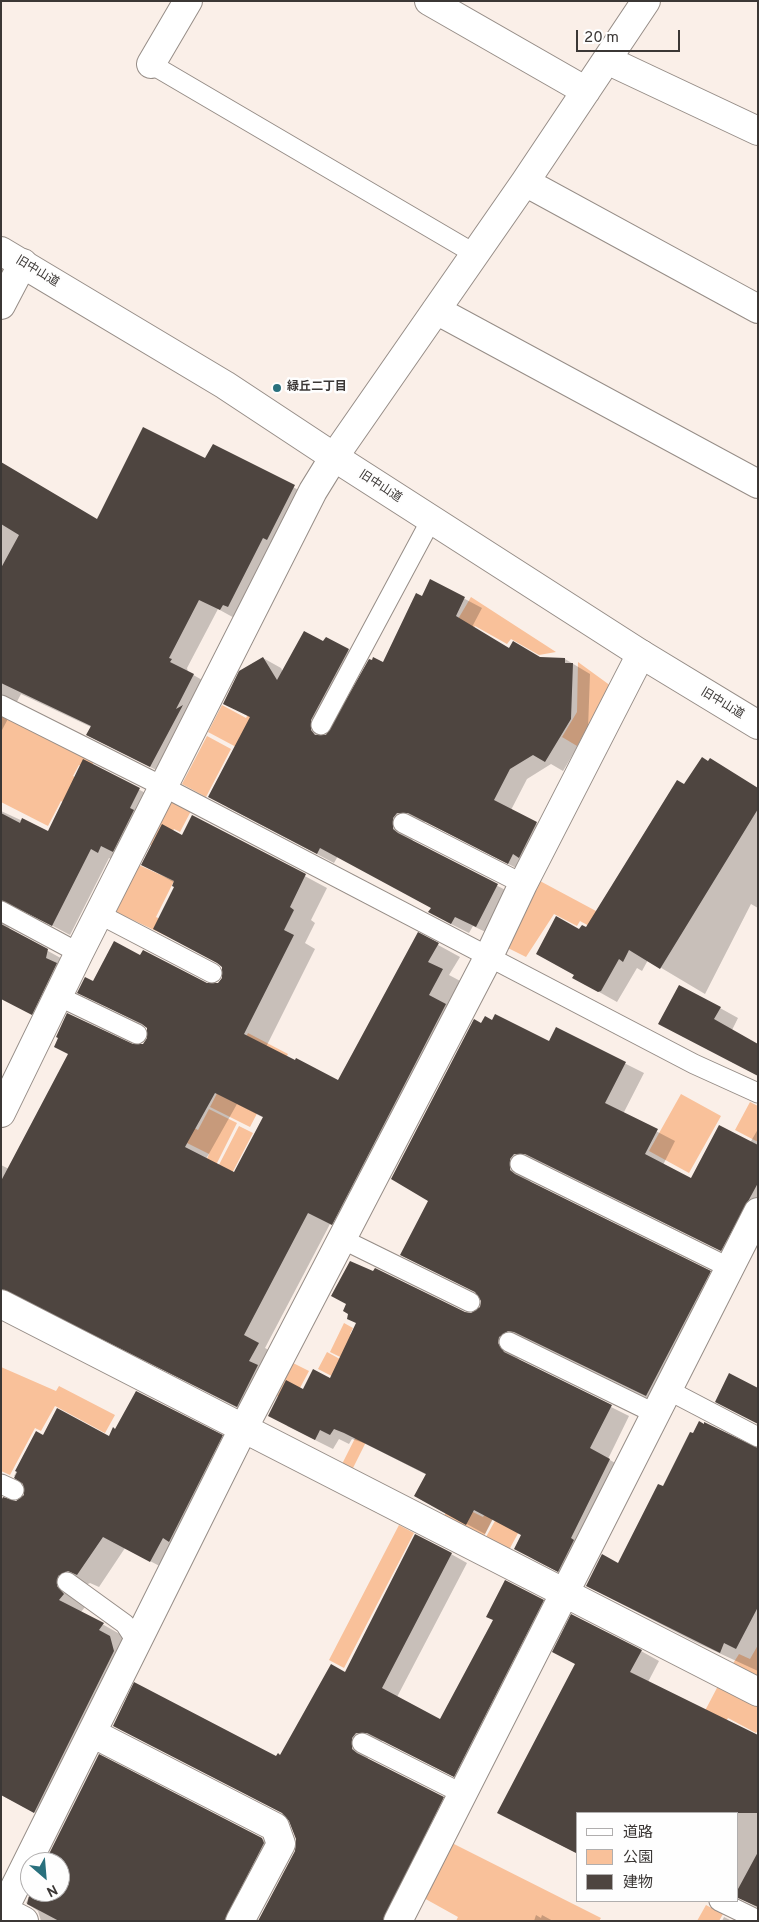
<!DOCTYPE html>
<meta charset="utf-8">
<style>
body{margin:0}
#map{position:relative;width:759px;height:1922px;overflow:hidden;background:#faefe8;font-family:Overpass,"Noto Sans JP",sans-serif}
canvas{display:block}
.frame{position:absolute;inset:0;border:2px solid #3b3735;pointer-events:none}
.legend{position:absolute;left:576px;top:1812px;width:162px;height:90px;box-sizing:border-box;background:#fefefe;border:1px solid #b0aeae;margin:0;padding:6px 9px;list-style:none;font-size:15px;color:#3b3735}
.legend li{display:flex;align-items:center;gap:10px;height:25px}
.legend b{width:25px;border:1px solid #b0aeae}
.north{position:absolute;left:20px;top:1852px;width:50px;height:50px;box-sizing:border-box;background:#fefefe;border:1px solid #b0aeae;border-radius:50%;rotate:153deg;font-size:14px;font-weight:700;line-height:20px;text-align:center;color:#3b3735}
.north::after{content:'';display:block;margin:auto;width:18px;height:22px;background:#29707d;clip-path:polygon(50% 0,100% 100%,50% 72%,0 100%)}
.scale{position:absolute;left:576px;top:30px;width:104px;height:22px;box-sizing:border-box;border:2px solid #3b3735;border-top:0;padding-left:6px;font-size:15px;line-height:18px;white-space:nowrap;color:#3b3735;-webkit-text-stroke:4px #fefefe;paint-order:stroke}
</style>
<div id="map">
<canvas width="759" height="1922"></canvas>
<div class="frame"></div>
<ul class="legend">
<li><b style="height:6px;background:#fff"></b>道路</li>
<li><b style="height:14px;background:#f9c19a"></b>公園</li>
<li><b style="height:14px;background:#4e4540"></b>建物</li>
</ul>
<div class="north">N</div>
<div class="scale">20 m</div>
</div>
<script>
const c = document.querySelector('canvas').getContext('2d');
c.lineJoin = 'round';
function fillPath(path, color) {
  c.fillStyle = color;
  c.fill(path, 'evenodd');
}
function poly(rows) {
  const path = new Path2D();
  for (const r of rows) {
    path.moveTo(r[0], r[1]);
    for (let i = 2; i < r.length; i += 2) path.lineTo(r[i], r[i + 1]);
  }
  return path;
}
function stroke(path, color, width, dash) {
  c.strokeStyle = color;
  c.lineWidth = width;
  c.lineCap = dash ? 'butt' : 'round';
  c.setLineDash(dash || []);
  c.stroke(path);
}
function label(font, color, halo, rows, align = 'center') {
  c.font = font + ' Overpass,"Noto Sans JP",sans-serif';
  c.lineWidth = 5;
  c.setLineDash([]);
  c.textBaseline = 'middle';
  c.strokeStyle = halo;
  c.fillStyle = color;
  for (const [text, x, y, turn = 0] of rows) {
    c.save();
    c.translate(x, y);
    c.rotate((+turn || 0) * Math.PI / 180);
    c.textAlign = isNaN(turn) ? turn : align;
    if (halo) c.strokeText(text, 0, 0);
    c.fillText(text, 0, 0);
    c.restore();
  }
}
fillPath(poly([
 [471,597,556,652,539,655,511,639,507,644,475,626,473,629,448,636],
 [578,662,611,686,577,746,562,737,577,712],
 [255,703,263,707,238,748,208,732,222,705,246,718],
 [1,713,95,760,89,770,79,765,73,776,78,779,65,803,61,801,48,826,1,802],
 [207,736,231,749,206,797,182,784],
 [172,801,191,811,180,832,174,829,162,851,149,844],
 [139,865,174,881,156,917,198,937,192,948,116,912],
 [540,881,639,934,631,949,580,921,577,926,554,914,526,957,504,946],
 [248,1033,288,1054,250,1127,210,1107],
 [681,1094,721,1116,689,1173,649,1151],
 [137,1098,198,1130,209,1109,237,1123,214,1169,205,1164,209,1154,129,1114],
 [750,1102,758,1106,758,1142,735,1130],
 [239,1126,253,1133,137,1355,124,1349],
 [344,1323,353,1328,350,1334,373,1346,408,1358,351,1472,341,1466,385,1379,330,1352],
 [327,1352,382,1382,359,1390,318,1369],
 [293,1363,309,1371,292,1403,277,1396],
 [1,1367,56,1391,59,1386,115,1415,105,1433,55,1406,41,1431,35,1428,10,1475,1,1471],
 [451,1501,483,1517,488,1507,496,1512,484,1536,444,1516],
 [506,1501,529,1513,509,1550,486,1537],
 [399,1525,414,1533,344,1668,329,1660],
 [758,1645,758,1678,732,1665,739,1654,750,1659],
 [718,1686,758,1707,758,1730,756,1733,728,1718,701,1771,709,1794,699,1813,683,1813,658,1800],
 [450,1842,601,1918,599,1921,456,1921,458,1917,422,1897],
 [706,1905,723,1914,719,1921,697,1921]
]), '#f9c19a');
fillPath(poly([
 [214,446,312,497,238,620,218,609,187,668,188,672,211,685,168,776,87,735,91,727,21,694,1,732,1,463,98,521,206,460],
 [431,581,482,608,472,627,510,649,541,659,565,659,590,674,588,729,563,771,551,764,527,779,511,810,554,833,526,873,426,822,415,823,410,828,413,842,515,895,494,936,473,926,469,933,447,922,432,908,338,856,334,863,227,807,251,718,224,703,263,658,281,668,283,672,323,643,326,638,366,660,334,718,336,720,383,664],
 [84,761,157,799,116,862,109,858,70,935,25,911,14,911,8,917,9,928,12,931,66,961,50,1024,1,998,1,811,49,833],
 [685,786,758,789,758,908,751,904,705,994,648,960,642,971,637,968,617,1002,592,988,580,931,586,928],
 [193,816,327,888,311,920,315,923,305,943,315,949,266,1047,339,1082,418,934,460,957,449,975,464,983,354,1236,330,1224,265,1348,280,1356,259,1419,31,1302,1,1315,1,1165,9,1169,132,1046,144,1045,149,1039,148,1028,79,992,141,956,207,984,219,983,225,973,220,964,155,929,176,886,175,883,143,865,182,836],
 [237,1104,264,1118,235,1174,206,1159],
 [720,1008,738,1018,732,1030,678,1034],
 [482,1024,549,1043,556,1029,644,1073,623,1114,675,1141,663,1165,691,1180,750,1143,758,1129,758,1227,739,1260,544,1164,538,1163,527,1176,532,1184,728,1282,664,1406,533,1342,527,1341,516,1355,521,1362,629,1416,608,1459,628,1470,576,1581,533,1559,522,1535,493,1519,485,1534,434,1506,427,1475,364,1443,352,1439,349,1444,339,1439,333,1449,287,1426,303,1390,331,1380,465,1313,472,1314,481,1308,482,1301,478,1294,402,1254,430,1201],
 [37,1433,43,1437,222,1436,244,1449,173,1573,125,1548,99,1587,90,1583,79,1588,78,1600,85,1607,81,1612,125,1637,120,1643,132,1650,57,1824,1,1795,1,1500,2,1498,15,1503,25,1496,25,1483,14,1476],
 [758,1449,758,1671,695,1642,587,1586,618,1565,663,1488],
 [451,1554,467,1563,397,1697,441,1721,543,1601,558,1610,470,1785,384,1741,372,1742,367,1747,368,1759,458,1807,401,1921,259,1921,296,1851,297,1839,277,1758,281,1756,345,1674],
 [641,1651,659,1661,648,1682,758,1737,758,1908,738,1897,738,1813,578,1813,578,1854,499,1813],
 [262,1839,278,1848,245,1921,41,1921,38,1911,26,1903,31,1892,60,1892,60,1862,53,1862],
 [536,1915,541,1918,542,1915,553,1921,534,1921],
 [724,1917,732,1921,722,1921]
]), '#0003');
fillPath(poly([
 [143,427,205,458,213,444,295,485,267,540,263,538,228,607,223,605,220,610,199,600,169,658,172,659,170,662,194,674,176,709,183,705,150,767,86,735,91,726,1,683,1,568,19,535,1,524,1,462,97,519],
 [430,579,465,597,456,616,509,648,513,641,540,657,565,658,565,663,573,663,571,719,545,762,533,755,510,769,494,800,537,822,519,858,513,854,508,864,408,813,397,813,393,818,393,829,398,833,498,884,476,927,455,917,451,924,428,912,431,908,320,848,317,854,208,797,250,717,223,704,239,671,263,657,277,680,304,631,323,641,326,637,349,649,311,720,311,730,315,735,326,735,369,659,372,660,373,657,383,662,416,593,422,596],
 [702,757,708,761,710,758,758,788,758,809,660,969,629,950,623,962,619,959,601,991,598,992,572,978,574,975,536,954,556,916,579,929,582,925,586,927,677,780,684,784],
 [83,759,140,788,130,808,134,810,113,852,101,846,98,853,91,849,52,926,1,900,1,813,20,823,22,818,48,831],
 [192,815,306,874,290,907,294,910,284,930,294,935,244,1034,295,1060,296,1058,338,1080,418,932,439,943,428,962,443,969,429,995,446,1004,332,1225,308,1213,244,1335,259,1343,249,1361,258,1365,237,1407,1,1289,1,1181,68,1054,54,1047,58,1038,56,1037,67,1013,133,1044,143,1044,147,1038,147,1028,142,1024,77,993,85,977,93,981,114,941,140,955,143,950,207,983,218,983,222,978,222,967,217,963,153,929,174,887,172,886,174,881,141,865,162,824,182,835],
 [215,1093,263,1117,234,1172,185,1147],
 [1,924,48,949,46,958,57,963,32,1015,1,999],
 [679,985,721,1007,714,1019,758,1044,758,1076,658,1024],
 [495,1014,549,1041,556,1027,626,1062,605,1103,658,1129,645,1154,691,1178,719,1125,758,1145,758,1183,721,1251,525,1154,514,1154,510,1159,510,1170,515,1174,711,1271,646,1396,514,1332,508,1331,499,1337,498,1343,504,1352,612,1405,590,1448,610,1459,571,1538,574,1540,558,1572,514,1549,521,1535,474,1510,466,1525,414,1496,426,1474,344,1433,334,1429,330,1435,320,1430,315,1440,268,1416,286,1380,303,1389,313,1369,330,1378,356,1323,347,1319,348,1314,343,1311,346,1304,331,1296,350,1261,373,1271,375,1268,465,1312,471,1313,480,1307,481,1301,475,1292,400,1255,428,1201,391,1179,474,1019,481,1023,485,1016,492,1020],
 [729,1373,758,1388,758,1424,715,1402],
 [136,1391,223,1435,169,1542,163,1538,150,1562,103,1537,77,1575,68,1571,58,1576,57,1586,64,1594,59,1600,104,1623,99,1630,110,1636,114,1651,34,1813,1,1795,1,1501,3,1497,16,1501,24,1495,23,1484,14,1478,17,1472,15,1471,36,1431,43,1435,57,1408,109,1436,113,1427,115,1429],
 [699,1421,704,1424,704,1422,758,1448,758,1607,736,1649,724,1643,720,1653,586,1586,602,1554,618,1563,658,1484,663,1486,690,1432,693,1433],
 [415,1534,452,1553,382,1688,440,1719,493,1620,486,1617,505,1580,544,1600,454,1777,367,1733,356,1733,352,1738,352,1749,357,1753,444,1797,383,1921,258,1921,295,1851,296,1839,289,1821,282,1813,113,1726,134,1682,276,1756,278,1753,280,1755,331,1664,345,1672],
 [571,1614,642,1650,630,1672,758,1735,758,1813,578,1813,578,1854,497,1813,575,1664,552,1652],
 [99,1754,262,1838,264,1843,224,1921,59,1921,27,1904,30,1892,60,1892,60,1862,45,1862],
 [758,1852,758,1907,738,1898,738,1889]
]), '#4e4540');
const lane = poly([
 [151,64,475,254],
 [1,705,164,787,694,1064,758,1093],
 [321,725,431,520],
 [403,823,523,884],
 [1,911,79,953],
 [99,914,212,973],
 [58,996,137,1034],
 [520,1164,730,1268],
 [342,1239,470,1302],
 [509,1342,656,1414],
 [668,1390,758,1437],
 [1,1484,14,1490],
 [67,1582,125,1624,138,1644],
 [362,1743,463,1794],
 [719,1901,758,1920]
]);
const street = poly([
 [429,1,586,91],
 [607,60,758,131],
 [151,64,188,1],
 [525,182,758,309],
 [1,305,23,263],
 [436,310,758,484],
 [1,1113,79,953,313,491,334,457,525,182,646,1],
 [1,1304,758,1692],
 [92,1733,275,1827,281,1844,240,1921],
 [1,1909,24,1921],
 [1,1915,243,1429,489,956,523,884,641,654],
 [398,1921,758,1212]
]);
const secondary = poly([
 [1,251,225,385,334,457,641,654,758,725]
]);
stroke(lane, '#968d87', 21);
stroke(street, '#968d87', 30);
stroke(secondary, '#968d87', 30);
stroke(lane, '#fff', 19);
stroke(street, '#fff', 28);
stroke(secondary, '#fff', 28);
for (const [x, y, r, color] of [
 [277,388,5,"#29707d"]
]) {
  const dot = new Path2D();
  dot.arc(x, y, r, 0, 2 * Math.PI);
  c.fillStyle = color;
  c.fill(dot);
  stroke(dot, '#fefefe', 2);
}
label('12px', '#3b3735', '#fefefe', [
 ["旧中山道",37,272,31],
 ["旧中山道",380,487,33],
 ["旧中山道",722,704,31]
]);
label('bold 12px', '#3b3735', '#fefefe', [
 ["緑丘二丁目",287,388]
], 'left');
</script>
